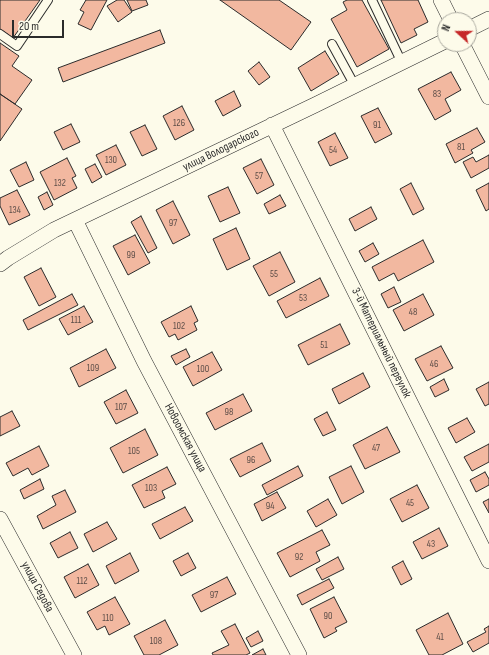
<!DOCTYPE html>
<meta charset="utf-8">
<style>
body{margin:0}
#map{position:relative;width:489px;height:655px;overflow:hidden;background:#fdfbea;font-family:"Sofia Sans Condensed",sans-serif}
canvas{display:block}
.north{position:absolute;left:437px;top:12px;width:40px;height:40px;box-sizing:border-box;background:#fdfbea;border:1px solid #a9a89e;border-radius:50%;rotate:291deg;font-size:11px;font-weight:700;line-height:16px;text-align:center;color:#2b2b2b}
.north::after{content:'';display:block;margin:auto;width:14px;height:18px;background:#c62828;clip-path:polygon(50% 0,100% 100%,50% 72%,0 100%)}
.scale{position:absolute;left:12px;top:20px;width:52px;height:18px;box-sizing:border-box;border:2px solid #2b2b2b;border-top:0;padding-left:5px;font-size:12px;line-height:14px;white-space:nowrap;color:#2b2b2b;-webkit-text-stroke:3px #fdfbea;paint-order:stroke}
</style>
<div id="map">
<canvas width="489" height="655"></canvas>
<div class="north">N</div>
<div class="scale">20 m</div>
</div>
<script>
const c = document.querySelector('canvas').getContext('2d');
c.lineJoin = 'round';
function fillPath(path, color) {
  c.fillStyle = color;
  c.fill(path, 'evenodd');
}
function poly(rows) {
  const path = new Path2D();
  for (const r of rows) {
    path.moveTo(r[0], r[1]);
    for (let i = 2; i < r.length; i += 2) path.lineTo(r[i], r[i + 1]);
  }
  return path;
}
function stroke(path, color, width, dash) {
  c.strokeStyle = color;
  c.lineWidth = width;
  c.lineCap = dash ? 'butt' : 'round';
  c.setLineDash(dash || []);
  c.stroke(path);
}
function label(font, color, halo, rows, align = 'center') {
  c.font = font + ' "Sofia Sans Condensed",sans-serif';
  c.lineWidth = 3;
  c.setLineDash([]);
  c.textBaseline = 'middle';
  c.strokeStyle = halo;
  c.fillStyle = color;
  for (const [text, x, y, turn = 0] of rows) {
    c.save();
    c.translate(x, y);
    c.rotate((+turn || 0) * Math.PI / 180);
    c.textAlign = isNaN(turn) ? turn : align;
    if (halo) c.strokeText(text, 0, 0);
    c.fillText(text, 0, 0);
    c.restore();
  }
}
const building = poly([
 [0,0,40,0,13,38,0,29,0,0],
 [86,0,107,0,91,30,78,24,84,12,80,10,86,0],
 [117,0,124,0,132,12,118,22,107,6,117,0],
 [127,0,146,0,148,5,132,11,127,0],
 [220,0,279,0,311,22,291,50,220,0],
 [347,0,362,0,389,49,357,67,331,19,347,10,343,2,347,0],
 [381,0,418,0,428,22,414,29,417,35,401,43,381,0],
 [160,30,165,43,63,82,58,68,160,30],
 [0,43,19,56,12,66,32,80,15,104,0,94,0,43],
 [325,51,339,74,311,91,298,68,325,51],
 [259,62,270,77,259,85,248,71,259,62],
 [451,72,461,90,445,99,451,111,435,120,418,89,451,72],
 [234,91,241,106,223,116,215,101,234,91],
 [0,94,22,109,0,141,0,94],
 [182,106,194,130,175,140,163,116,182,106],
 [378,108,392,134,375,143,361,116,378,108],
 [71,124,80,142,63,150,54,132,71,124],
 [145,125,157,149,142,156,130,132,145,125],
 [477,128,485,142,471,150,473,153,455,163,446,144,477,128],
 [335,133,348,158,330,166,318,142,335,133],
 [116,145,126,165,106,175,96,155,116,145],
 [489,155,489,168,471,178,463,162,473,157,476,162,489,155],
 [67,158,76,176,72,178,77,188,54,200,40,172,67,158],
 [261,159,274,185,257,194,243,168,261,159],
 [26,162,34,180,19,187,10,170,26,162],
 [95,164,102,177,92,183,85,169,95,164],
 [411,183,424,209,413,215,400,189,411,183],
 [489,183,489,209,486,211,476,190,489,183],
 [228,187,240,213,220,222,208,196,228,187],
 [17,190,30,215,9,225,0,206,0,198,17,190],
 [47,192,53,205,44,210,38,197,47,192],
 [280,195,286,206,269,214,264,204,280,195],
 [173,201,190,235,173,244,156,210,173,201],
 [371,207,377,219,355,231,349,219,371,207],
 [141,216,157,248,148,253,131,222,141,216],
 [236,228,250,259,227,270,213,239,236,228],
 [135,235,150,263,128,275,113,246,135,235],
 [423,240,434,262,398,281,394,273,379,281,372,267,423,240],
 [373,243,379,254,365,262,359,251,373,243],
 [280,252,295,282,269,296,253,266,280,252],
 [41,268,56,297,39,306,24,277,41,268],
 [320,278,329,296,286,318,277,301,320,278],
 [394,287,401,302,388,308,381,294,394,287],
 [72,294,78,305,28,330,23,320,72,294],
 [423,294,434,315,404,331,393,310,423,294],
 [84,306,93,322,68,335,59,319,84,306],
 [191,306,198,321,194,323,197,330,178,340,175,334,169,337,161,322,191,306],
 [340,324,350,344,308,365,298,345,340,324],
 [441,346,453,368,427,381,415,359,441,346],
 [106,349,116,368,79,387,70,368,106,349],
 [186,349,190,357,176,365,171,356,186,349],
 [212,352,222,370,193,386,183,367,212,352],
 [363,373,370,387,339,404,332,389,363,373],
 [444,379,449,390,435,397,430,387,444,379],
 [489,382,489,404,485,406,476,389,489,382],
 [126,390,138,413,116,424,104,402,126,390],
 [243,394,252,411,215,430,206,413,243,394],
 [12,411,20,426,0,436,0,417,12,411],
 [327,412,336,430,323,436,314,419,327,412],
 [467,418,475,432,456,443,448,428,467,418],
 [387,427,400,452,365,469,353,445,387,427],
 [145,429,158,455,123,473,110,448,145,429],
 [262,443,271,461,240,477,230,459,262,443],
 [489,444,489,462,472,471,464,457,489,444],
 [39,446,49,466,32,475,28,468,13,476,6,463,39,446],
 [298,466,303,476,267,495,262,485,298,466],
 [351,466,364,492,342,504,329,477,351,466],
 [167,467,176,484,162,491,165,498,144,508,132,485,167,467],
 [485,472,489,479,489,485,476,492,470,480,485,472],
 [40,479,44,489,24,499,20,490,40,479],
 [417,485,429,508,402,522,390,499,417,485],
 [65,490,76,512,43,529,37,516,56,505,52,496,65,490],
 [277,492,286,508,262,521,254,504,277,492],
 [328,499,337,515,316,527,307,511,328,499],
 [489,499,489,513,483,502,489,499],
 [185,507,193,521,160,539,152,524,185,507],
 [107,522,117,539,93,552,84,534,107,522],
 [439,528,448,546,422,559,413,542,439,528],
 [322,530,330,545,316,552,320,561,290,577,277,553,322,530],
 [70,532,78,548,58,558,50,543,70,532],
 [130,553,139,571,115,584,106,566,130,553],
 [188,553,196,568,181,576,173,561,188,553],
 [338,557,344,569,322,580,316,569,338,557],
 [403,561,412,579,401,585,392,567,403,561],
 [88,564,99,585,75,598,64,577,88,564],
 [227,577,236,594,201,612,192,595,227,577],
 [329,579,334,588,302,605,297,595,329,579],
 [115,597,130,624,109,635,105,626,97,630,87,612,115,597],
 [334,597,347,622,335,628,337,631,324,638,310,609,334,597],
 [448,613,463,644,442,655,429,655,416,630,448,613],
 [165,620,178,645,159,655,144,655,134,636,165,620],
 [235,624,250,653,246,655,213,655,212,653,229,645,221,631,235,624],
 [489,626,489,643,473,652,467,642,486,632,484,629,489,626],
 [258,631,263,641,251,647,246,638,258,631],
 [263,649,266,655,252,655,263,649]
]);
fillPath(building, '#f2b8a0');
stroke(building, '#2b2b2b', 1);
const service = poly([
 [372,0,402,63],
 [0,34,17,46,48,0],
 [332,44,355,86]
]);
const minor = poly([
 [441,0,451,20],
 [469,29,489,19],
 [462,44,489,97],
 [272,125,489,561],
 [75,220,144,361,299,655],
 [0,264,8,258,54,230,315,105,445,41],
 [0,519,74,655]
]);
stroke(service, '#2b2b2b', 10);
stroke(minor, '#2b2b2b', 16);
stroke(service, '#fdfbea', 8);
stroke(minor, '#fdfbea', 15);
label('10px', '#5d4e48', null, [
 ["83",437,94],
 ["126",179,123],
 ["91",377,125],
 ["81",461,147],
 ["54",333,150],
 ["130",111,160],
 ["57",259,176],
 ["132",60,183],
 ["134",15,210],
 ["97",173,223],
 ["99",131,255],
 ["55",274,274],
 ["53",303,298],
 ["48",413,312],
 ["111",76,320],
 ["102",179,326],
 ["51",324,345],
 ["46",434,364],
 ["109",93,368],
 ["100",203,369],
 ["107",121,407],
 ["98",229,412],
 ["47",376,448],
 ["105",134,451],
 ["96",251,460],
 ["103",151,488],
 ["45",410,503],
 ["94",270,506],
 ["43",431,544],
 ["92",299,557],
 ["112",82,581],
 ["97",214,595],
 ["90",328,616],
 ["110",108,618],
 ["41",440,637],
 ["108",156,641]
]);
label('12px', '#2b2b2b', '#fdfbea', [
 ["улица Володарского",221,150,-26],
 ["3-й Материальный переулок",381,343,64],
 ["Новоомская улица",185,438,62],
 ["улица Седова",37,587,62]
]);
</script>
